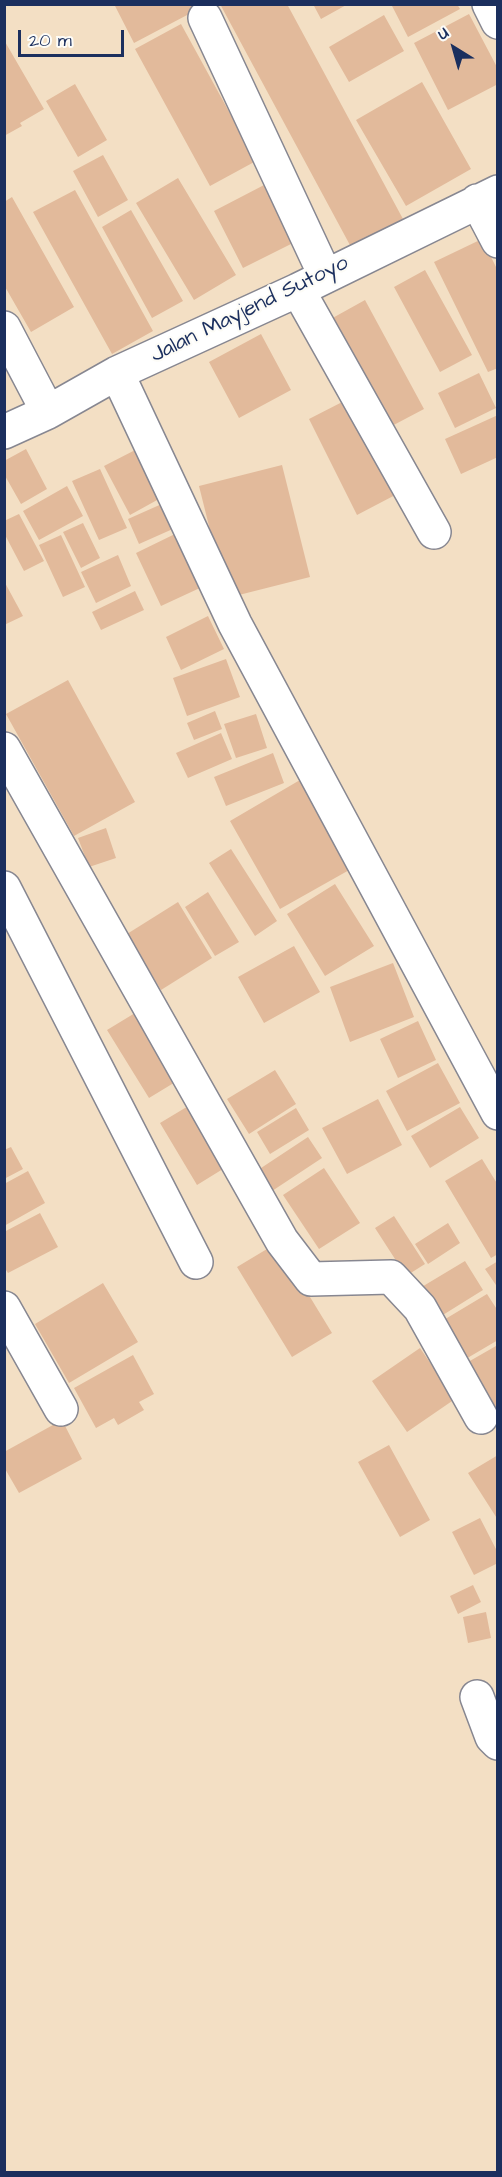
<!DOCTYPE html>
<style>
body{margin:0}
#map{position:relative;width:502px;height:2177px;overflow:hidden;background:#f3dfc4;font-family:"Architects Daughter",sans-serif}
canvas{display:block}
.frame{position:absolute;inset:0;border:6px solid #1b2f5e;pointer-events:none}
.north{position:absolute;left:424px;top:18px;width:60px;height:60px;-webkit-text-stroke:4px #fdfcf7;paint-order:stroke;rotate:323deg;font-size:16px;font-weight:700;line-height:24px;text-align:center;color:#1b2f5e}
.north::after{content:'';display:block;margin:auto;width:21px;height:27px;background:#1b2f5e;clip-path:polygon(50% 0,100% 100%,50% 72%,0 100%)}
.scale{position:absolute;left:18px;top:30px;width:106px;height:27px;box-sizing:border-box;border:3px solid #1b2f5e;border-top:0;padding-left:8px;font-size:18px;line-height:21px;white-space:nowrap;color:#1b2f5e;-webkit-text-stroke:4px #fdfcf7;paint-order:stroke}
</style>
<div id="map">
<canvas width="502" height="2177"></canvas>
<div class="frame"></div>
<div class="north">U</div>
<div class="scale">20 m</div>
</div>
<script>
const c = document.querySelector('canvas').getContext('2d');
c.lineJoin = 'round';
function fillPath(path, color) {
  c.fillStyle = color;
  c.fill(path, 'evenodd');
}
function poly(rows) {
  const path = new Path2D();
  for (const r of rows) {
    path.moveTo(r[0], r[1]);
    for (let i = 2; i < r.length; i += 2) path.lineTo(r[i], r[i + 1]);
  }
  return path;
}
function stroke(path, color, width, dash) {
  c.strokeStyle = color;
  c.lineWidth = width;
  c.lineCap = dash ? 'butt' : 'round';
  c.setLineDash(dash || []);
  c.stroke(path);
}
function label(font, color, halo, rows, align = 'center') {
  c.font = font + ' "Architects Daughter",sans-serif';
  c.lineWidth = 4.5;
  c.setLineDash([]);
  c.textBaseline = 'middle';
  c.strokeStyle = halo;
  c.fillStyle = color;
  for (const [text, x, y, turn = 0] of rows) {
    c.save();
    c.translate(x, y);
    c.rotate((+turn || 0) * Math.PI / 180);
    c.textAlign = isNaN(turn) ? turn : align;
    if (halo) c.strokeText(text, 0, 0);
    c.fillText(text, 0, 0);
    c.restore();
  }
}
fillPath(poly([
 [114,4,208,4,134,43],
 [220,4,287,4,403,219,351,247],
 [313,4,348,4,321,19],
 [391,4,457,4,460,9,408,37],
 [469,14,498,69,498,84,448,110,414,43],
 [384,15,404,51,349,82,329,47],
 [181,24,256,161,210,186,135,49],
 [4,40,44,109,20,123,22,126,4,136],
 [422,82,471,169,406,206,356,120],
 [75,84,107,140,78,157,46,101],
 [103,155,128,200,98,217,73,171],
 [178,178,236,275,194,300,136,203],
 [266,184,295,242,243,268,214,211],
 [75,190,153,331,112,354,33,212],
 [12,197,74,307,31,332,4,285,4,202],
 [131,210,183,301,152,318,102,227],
 [482,239,498,271,498,368,488,372,434,262],
 [425,270,472,355,440,372,394,287],
 [365,300,424,409,388,428,329,320],
 [261,334,291,390,239,418,209,362],
 [479,373,496,408,455,428,438,393],
 [350,398,399,493,357,515,309,419],
 [498,415,498,457,461,474,445,439],
 [143,446,168,494,130,515,104,466],
 [26,449,47,489,21,504,4,474,4,461],
 [282,465,310,577,227,598,199,486],
 [100,469,127,528,99,540,72,481],
 [67,486,83,516,39,540,23,511],
 [164,503,175,528,139,544,128,519],
 [19,514,44,561,24,571,4,533,4,521],
 [83,523,100,558,81,568,63,532],
 [177,533,202,587,161,606,136,553],
 [61,535,85,587,63,597,39,545],
 [118,555,131,586,96,603,81,572],
 [4,581,23,616,4,625],
 [135,591,144,610,101,630,92,612],
 [208,616,224,649,181,670,166,637],
 [226,659,240,697,187,716,173,678],
 [68,680,135,802,74,836,6,714],
 [215,711,222,729,194,740,187,723],
 [256,714,267,748,236,758,224,724],
 [221,733,232,759,188,778,176,753],
 [273,753,284,783,226,806,214,777],
 [300,780,351,869,280,909,230,821],
 [106,828,116,858,89,867,78,838],
 [231,849,277,921,255,936,209,863],
 [335,884,374,946,325,976,287,914],
 [208,892,239,942,215,956,185,907],
 [178,902,212,958,161,990,127,934],
 [294,946,320,992,264,1023,238,977],
 [393,963,414,1017,350,1042,330,987],
 [135,1013,177,1081,149,1098,107,1030],
 [418,1021,436,1060,398,1078,380,1039],
 [438,1063,460,1103,407,1131,386,1091],
 [275,1070,296,1104,249,1134,227,1099],
 [378,1099,402,1145,347,1174,322,1128],
 [195,1102,231,1164,197,1185,160,1123],
 [460,1107,479,1138,430,1168,411,1136],
 [296,1108,309,1130,270,1154,257,1132],
 [308,1137,322,1158,269,1193,255,1172],
 [11,1147,23,1169,4,1179,4,1150],
 [482,1159,498,1185,498,1254,491,1258,445,1181],
 [324,1168,360,1223,319,1249,283,1195],
 [28,1171,45,1203,4,1226,4,1184],
 [40,1213,58,1247,8,1273,4,1267,4,1232],
 [394,1216,425,1264,406,1276,375,1228],
 [448,1223,460,1243,428,1264,415,1244],
 [277,1243,332,1333,292,1357,237,1267],
 [465,1261,483,1290,438,1318,420,1288],
 [498,1261,498,1288,485,1269],
 [103,1283,138,1342,69,1383,35,1324],
 [487,1294,498,1311,498,1340,464,1360,442,1321],
 [496,1346,498,1348,498,1411,468,1362],
 [420,1348,455,1399,407,1432,372,1381],
 [133,1355,154,1394,139,1402,144,1410,118,1425,114,1418,96,1428,74,1388],
 [62,1420,82,1459,19,1493,4,1467,4,1452],
 [389,1445,430,1520,400,1537,358,1462],
 [498,1455,498,1520,468,1473],
 [480,1518,498,1553,498,1563,474,1575,452,1532],
 [473,1585,481,1602,458,1614,450,1596],
 [486,1612,491,1638,468,1643,463,1617]
]), '#e2ba9b');
const minor = poly([
 [489,4,498,22],
 [205,18,325,275],
 [477,201,498,241],
 [298,290,434,532],
 [4,328,48,412],
 [117,373,235,624,498,1113],
 [4,432,48,412,117,373,298,290,498,192],
 [4,749,282,1241,311,1279,391,1277,420,1308,481,1417],
 [4,888,196,1262],
 [4,1308,61,1409],
 [477,1697,492,1737,498,1743]
]);
stroke(minor, '#878791', 36);
stroke(minor, '#fff', 33);
label('22px', '#1b2f5e', '#fdfcf7', [
 ["Jalan Mayjend Sutoyo",250,310,-26]
]);
</script>
